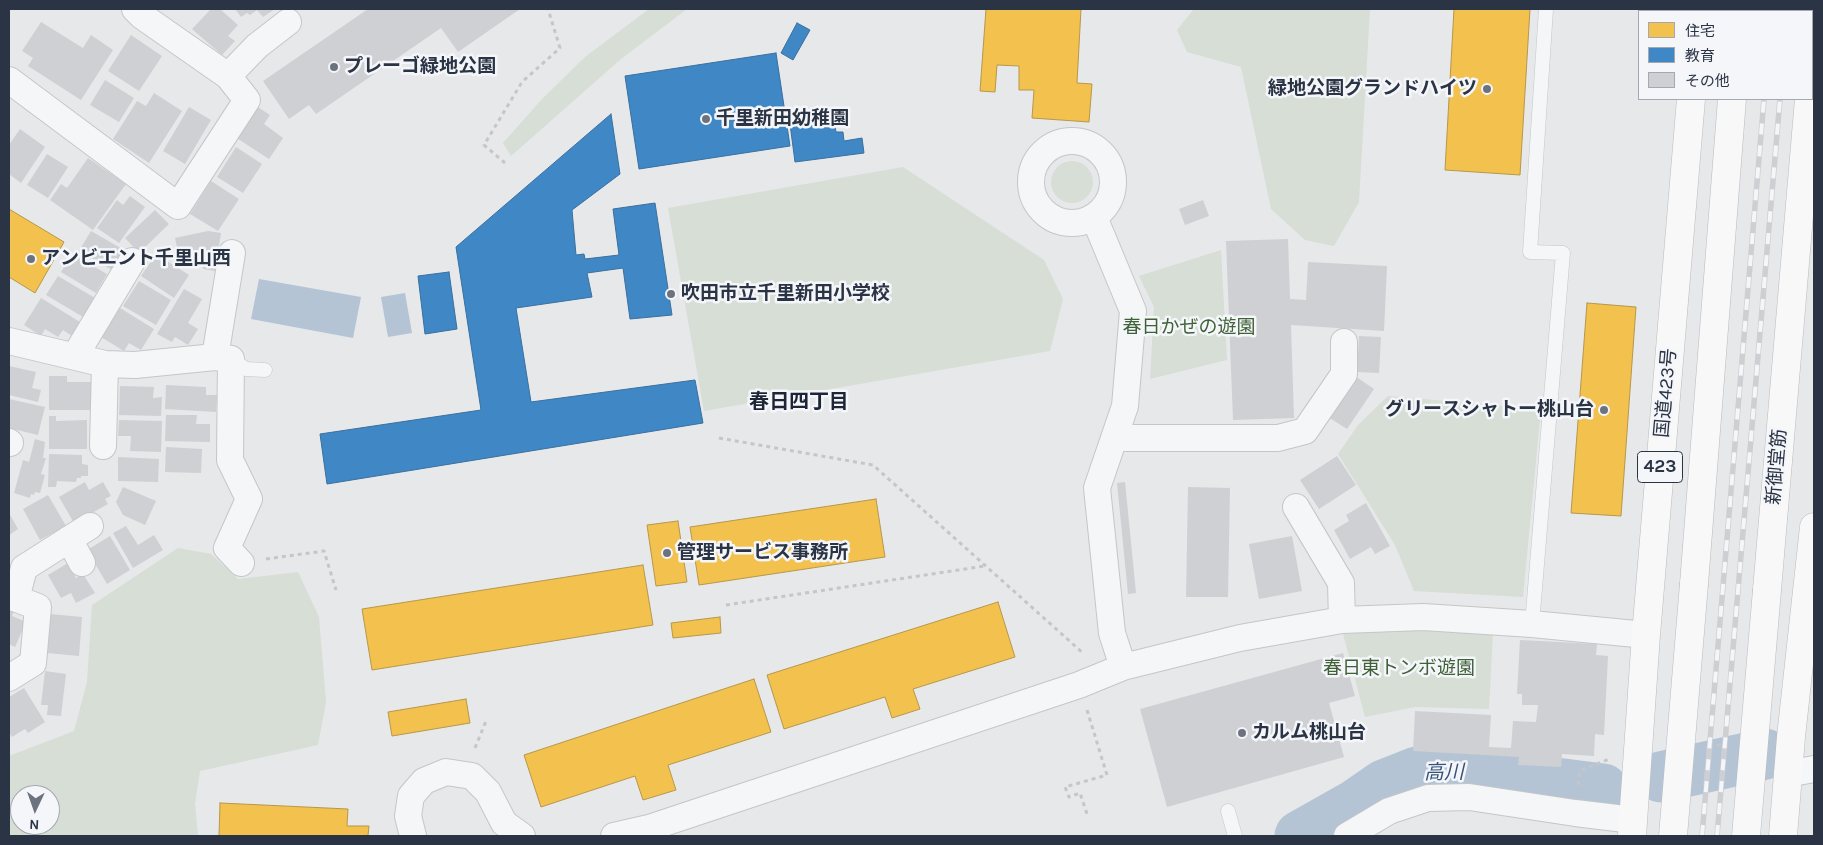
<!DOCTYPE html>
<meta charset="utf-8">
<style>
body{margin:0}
#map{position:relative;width:1823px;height:845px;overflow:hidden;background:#e6e8ea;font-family:Karla,"Noto Sans JP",sans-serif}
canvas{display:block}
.frame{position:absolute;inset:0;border:10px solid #2b3445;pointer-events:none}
.legend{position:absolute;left:1638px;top:10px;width:175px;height:90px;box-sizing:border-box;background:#f4f6f9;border:1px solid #a4a8b1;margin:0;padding:6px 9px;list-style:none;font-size:15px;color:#2b3445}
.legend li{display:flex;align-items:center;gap:10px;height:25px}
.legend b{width:25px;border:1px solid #a4a8b1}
.north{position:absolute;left:10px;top:785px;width:50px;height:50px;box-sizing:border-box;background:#f4f6f9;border:1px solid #a4a8b1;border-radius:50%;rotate:183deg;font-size:14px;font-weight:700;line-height:20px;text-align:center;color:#2b3445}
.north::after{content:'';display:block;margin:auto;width:18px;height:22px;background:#6c737f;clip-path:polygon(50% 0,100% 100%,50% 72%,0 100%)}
</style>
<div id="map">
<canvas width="1823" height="845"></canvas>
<div class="frame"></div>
<ul class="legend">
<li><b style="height:14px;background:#f2c14e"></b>住宅</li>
<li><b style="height:14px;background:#3f88c5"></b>教育</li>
<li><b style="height:14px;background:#ced0d3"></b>その他</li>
</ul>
<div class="north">N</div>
</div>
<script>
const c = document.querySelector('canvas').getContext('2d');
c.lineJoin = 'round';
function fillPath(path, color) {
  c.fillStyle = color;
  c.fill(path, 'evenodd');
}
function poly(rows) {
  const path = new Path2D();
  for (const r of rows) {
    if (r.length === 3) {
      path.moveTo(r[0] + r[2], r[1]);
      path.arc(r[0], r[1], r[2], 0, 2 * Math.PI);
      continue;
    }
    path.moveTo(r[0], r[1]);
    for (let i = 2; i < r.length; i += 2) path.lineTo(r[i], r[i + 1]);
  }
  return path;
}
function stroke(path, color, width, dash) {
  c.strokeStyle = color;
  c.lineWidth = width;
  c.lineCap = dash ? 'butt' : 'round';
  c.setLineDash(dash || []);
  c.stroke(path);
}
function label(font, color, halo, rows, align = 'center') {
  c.font = font + ' Karla,"Noto Sans JP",sans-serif';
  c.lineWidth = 5;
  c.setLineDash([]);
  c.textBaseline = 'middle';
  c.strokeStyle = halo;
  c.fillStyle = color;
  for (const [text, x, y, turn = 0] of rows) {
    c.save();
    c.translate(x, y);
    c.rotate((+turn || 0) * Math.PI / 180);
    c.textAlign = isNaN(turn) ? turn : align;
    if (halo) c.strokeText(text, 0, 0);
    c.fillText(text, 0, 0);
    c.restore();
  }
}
fillPath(poly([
 [649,9,687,9,621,59,511,156,503,143,542,99,585,57],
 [1194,9,1370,9,1359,202,1334,246,1305,240,1271,209,1241,67,1187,52,1177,30],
 [1072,182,21],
 [903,167,1044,260,1063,299,1050,351,704,411,668,208],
 [1221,250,1227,360,1150,379,1154,307,1139,276],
 [1388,396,1541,409,1523,597,1414,591,1395,545,1338,454,1358,425],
 [178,548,211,554,238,579,298,572,319,617,326,702,318,745,200,771,195,804,198,836,9,836,9,756,74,731,87,682,92,605],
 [20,795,50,795,50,825,20,825],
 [1422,627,1493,632,1489,709,1415,707,1365,717,1343,634]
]), '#d6ded6');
fillPath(poly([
 [259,279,361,297,353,338,251,319],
 [405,293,412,333,388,337,381,297]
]), '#b4c4d5');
const homes = poly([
 [986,9,1081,9,1077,83,1092,84,1089,122,1032,118,1034,90,1019,90,1019,66,997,65,995,92,980,91,986,9],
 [1454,9,1530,9,1520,175,1445,170,1454,9],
 [9,209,64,242,35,293,9,277,9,209],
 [1587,303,1636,307,1621,516,1571,513,1587,303],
 [876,499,885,557,699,585,690,527,876,499],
 [678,521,687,582,656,586,647,525,678,521],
 [643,565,653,625,372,670,362,609,643,565],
 [998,602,1015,657,913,689,920,709,892,718,885,697,784,729,767,675,998,602],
 [720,617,721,633,673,638,671,623,720,617],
 [754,679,771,732,668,765,676,790,643,800,635,776,541,807,524,755,754,679],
 [466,699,470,723,392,736,388,712,466,699],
 [220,803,348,809,347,826,369,826,368,836,219,836,220,803]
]);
fillPath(homes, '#f2c14e');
stroke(homes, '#b6974b', 1);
const schools = poly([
 [797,23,810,30,793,60,781,53,797,23],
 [776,53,790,146,639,169,625,76,776,53],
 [611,114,620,174,572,210,576,255,584,254,585,259,619,255,613,209,655,203,672,315,630,319,623,268,587,273,592,297,516,308,531,402,695,380,703,423,327,484,320,434,481,410,456,247,611,114],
 [823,120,824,127,835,126,836,132,843,132,844,141,862,138,864,153,795,162,790,124,823,120],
 [449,272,457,329,425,334,418,276,449,272]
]);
fillPath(schools, '#3f88c5');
stroke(schools, '#396f9f', 1);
stroke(poly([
 [1661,777,1765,754],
 [1300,836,1355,805,1384,785,1417,772,1469,772,1603,789]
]), '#b4c4d5', 51);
fillPath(poly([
 [211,9,220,9,238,25,228,36,235,41,222,55,192,29],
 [235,9,275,9,263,17,257,10,250,15,247,13,241,17],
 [368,9,520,9,458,52,441,28,316,114,309,105,289,119,263,81],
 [41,22,83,48,91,35,113,50,81,100,28,66,33,58,22,51],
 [131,35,162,56,139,91,108,71],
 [105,80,134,98,119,122,90,105],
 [154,93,182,111,149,163,113,139,137,101,146,106],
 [256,106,270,115,264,124,283,138,269,159,235,137],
 [189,107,211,120,185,164,163,151],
 [20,129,45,147,21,183,9,174,9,145],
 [236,147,262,164,243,193,217,177],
 [47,154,68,167,48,198,27,185],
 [88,158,126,184,93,230,50,200,61,184,67,188],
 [211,181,239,199,218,231,190,214],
 [130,196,145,207,119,243,97,228,117,200,123,205],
 [1203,200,1209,216,1185,225,1179,209],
 [155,210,169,224,139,253,125,238],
 [91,231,126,251,114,271,79,251],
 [208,231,221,233,215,271,203,269,203,265,189,268,188,262,183,263,182,256,179,257,175,238],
 [1288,239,1290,299,1306,300,1308,262,1387,266,1384,331,1291,325,1294,418,1233,420,1226,241],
 [72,254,107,274,96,293,61,272],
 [156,254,189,275,174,298,141,276],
 [58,276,95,298,83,317,46,295],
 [139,281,171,300,156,325,123,306],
 [184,289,202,299,188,323,198,329,188,345,175,337,172,342,157,334],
 [41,298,80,322,72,336,63,330,58,337,45,329,41,336,24,325],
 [120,308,154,329,141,350,129,343,124,351,101,337],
 [1359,336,1381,337,1379,373,1357,372],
 [9,366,36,372,32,388,41,390,38,402,9,395],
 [49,376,67,376,67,382,92,382,92,410,49,410],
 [1355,376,1374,389,1347,429,1328,417],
 [166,385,206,387,206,395,217,395,216,412,165,409],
 [120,386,154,387,153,398,162,397,161,416,119,415],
 [9,399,45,407,38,435,9,428],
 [166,415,197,415,196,424,210,424,210,442,165,441],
 [49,416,56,416,56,421,87,420,87,449,49,449],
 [119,420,162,421,161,452,130,451,131,436,118,436],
 [35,439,45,442,43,458,46,458,41,474,45,475,40,493,35,492,34,495,31,494,30,498,14,493,23,460,29,462],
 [166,447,202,449,201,473,165,472],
 [49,454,82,455,82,464,88,465,88,476,81,476,81,478,77,478,76,482,57,481,56,487,48,487],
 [1337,456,1356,485,1319,509,1300,480],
 [118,457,159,459,158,482,118,481],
 [85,482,89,490,103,482,111,496,105,499,108,504,74,523,59,497],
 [1125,482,1136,593,1128,594,1117,483],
 [123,487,156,501,145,525,123,515,116,502],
 [1188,487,1230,488,1228,597,1186,597],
 [48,495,66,526,40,540,23,509],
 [1366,503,1390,546,1375,554,1371,547,1350,559,1334,530,1349,521,1346,515],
 [9,513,18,529,9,535],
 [126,526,138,545,154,535,163,550,133,568,113,533],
 [110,536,130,570,107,584,87,550],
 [1292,536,1302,591,1259,599,1249,544],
 [68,563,76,578,83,574,95,593,76,603,71,593,61,598,48,575],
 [9,608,14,610,12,616,26,622,15,647,9,644],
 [50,614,82,617,79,656,47,653],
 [1520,640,1597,644,1596,655,1608,656,1604,735,1595,734,1594,756,1562,754,1561,767,1518,765,1519,757,1413,751,1415,711,1491,715,1489,747,1511,748,1513,721,1536,722,1538,705,1522,705,1522,694,1517,694],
 [1343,653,1355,696,1329,703,1344,757,1167,807,1140,709],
 [45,671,66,674,61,716,47,715,48,705,41,705],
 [24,688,45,722,28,733,25,729,12,737,9,732,9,697]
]), '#ced0d3');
const service = poly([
 [1665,11,1665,9],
 [231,359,246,369,265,370],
 [1532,624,1563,253,1530,252,1546,9],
 [1228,811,1235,836]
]);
const minor = poly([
 [228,76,257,46,288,22],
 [9,80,178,206,247,100,228,76,142,16,135,9],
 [1072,182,41],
 [1094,217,1133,311,1125,406,1097,488,1112,633,1123,667],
 [9,341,105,364,135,365,215,357,231,359,230,460,249,499,227,548,241,563],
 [75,356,132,261],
 [215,357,232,253],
 [1114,438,1278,438,1305,431,1344,374,1344,342],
 [9,442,10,443],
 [103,446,105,364],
 [1296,507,1341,583,1342,620],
 [69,539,82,563],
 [9,596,38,607,33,663,9,678],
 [16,599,24,568,90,526],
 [1787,774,1814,769],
 [413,836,408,816,411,796,424,781,446,772,472,776,488,792,504,823,522,836],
 [614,836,649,828,1079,685,1123,667,1240,638,1342,620,1423,617,1532,624,1646,635],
 [1347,836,1389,811,1428,798,1469,797,1575,813,1633,820]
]);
const trunk = poly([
 [1698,11,1699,9],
 [1739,11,1739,9],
 [1812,64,1814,33],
 [1694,584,1732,99],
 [1767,590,1809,99],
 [1632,836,1646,635,1691,99],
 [1783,836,1791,737,1814,527]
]);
stroke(service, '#c4c6c8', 15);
stroke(minor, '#c4c6c8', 28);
stroke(trunk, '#b8bbbf', 29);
stroke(poly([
 [505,163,484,145,522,82,560,48,548,9],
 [719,438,873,465,1084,654],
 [266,559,324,551,336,590],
 [726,605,985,566],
 [1087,710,1107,775,1065,787,1069,797,1080,793,1088,817],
 [1709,747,1725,744],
 [475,748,486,721],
 [1578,785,1580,771,1609,759]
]), '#c5c6ca', 3, [4, 4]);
stroke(service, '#f5f6f7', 14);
stroke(minor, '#f5f6f7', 26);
stroke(trunk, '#f8f8f8', 28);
const rail = poly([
 [1771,11,1771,9],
 [1787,11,1788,9],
 [1702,836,1764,99],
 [1717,836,1780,99]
]);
stroke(rail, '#cecfd2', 5.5);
stroke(rail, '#f4f6f9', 4, [11]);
const trunkBridge = poly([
 [1673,836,1694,584],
 [1746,836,1767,590]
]);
stroke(trunkBridge, '#b8bbbf', 29, []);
stroke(trunkBridge, '#f8f8f8', 28);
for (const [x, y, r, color] of [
 [334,67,5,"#6c737f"],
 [1487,89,5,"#6c737f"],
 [706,119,5,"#6c737f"],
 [31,259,5,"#6c737f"],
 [671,294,5,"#6c737f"],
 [1604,410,5,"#6c737f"],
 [667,553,5,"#6c737f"],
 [1242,733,5,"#6c737f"]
]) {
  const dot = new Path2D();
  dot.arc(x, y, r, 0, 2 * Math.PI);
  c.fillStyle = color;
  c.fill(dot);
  stroke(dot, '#f4f6f9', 2);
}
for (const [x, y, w] of [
 [1660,467,45]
]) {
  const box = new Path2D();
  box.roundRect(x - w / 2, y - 15.5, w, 31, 4);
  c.fillStyle = '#f4f6f9';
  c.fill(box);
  stroke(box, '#2b3445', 1);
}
label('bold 18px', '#2b3445', null, [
 ["423",1660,467]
]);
label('bold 19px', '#2b3445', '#f4f6f9', [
 ["プレーゴ緑地公園",344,67],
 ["緑地公園グランドハイツ",1477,89,"right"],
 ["千里新田幼稚園",716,119],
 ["アンビエント千里山西",41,259],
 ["吹田市立千里新田小学校",681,294],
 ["グリースシャトー桃山台",1594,410,"right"],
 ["管理サービス事務所",677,553],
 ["カルム桃山台",1252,733]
], 'left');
label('19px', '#3f6138', '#f4f6f9', [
 ["春日かぜの遊園",1189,328],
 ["春日東トンボ遊園",1399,669]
]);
label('19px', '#2b3445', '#f4f6f9', [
 ["国道423号",1666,393,-85],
 ["新御堂筋",1777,467,-85]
]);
label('bold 20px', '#1d2536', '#f4f6f9', [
 ["春日四丁目",799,402]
]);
label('italic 20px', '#34527a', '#f4f6f9', [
 ["高川",1444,773,-1]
]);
</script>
